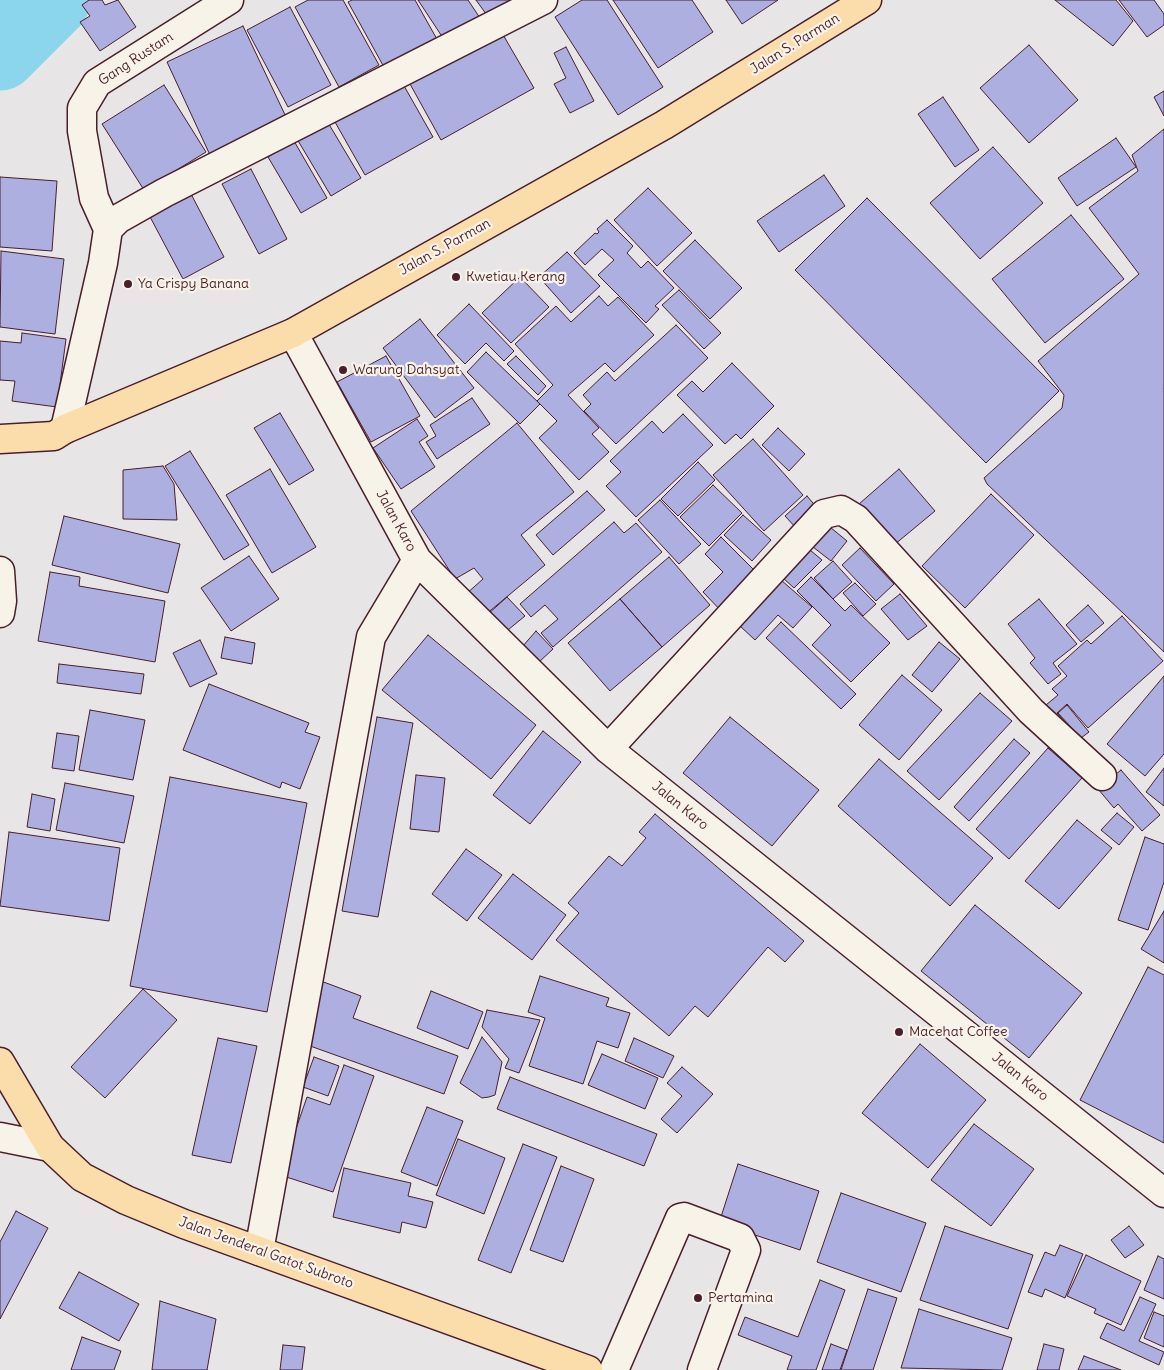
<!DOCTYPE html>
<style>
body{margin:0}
canvas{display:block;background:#e8e5e6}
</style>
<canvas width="1164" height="1370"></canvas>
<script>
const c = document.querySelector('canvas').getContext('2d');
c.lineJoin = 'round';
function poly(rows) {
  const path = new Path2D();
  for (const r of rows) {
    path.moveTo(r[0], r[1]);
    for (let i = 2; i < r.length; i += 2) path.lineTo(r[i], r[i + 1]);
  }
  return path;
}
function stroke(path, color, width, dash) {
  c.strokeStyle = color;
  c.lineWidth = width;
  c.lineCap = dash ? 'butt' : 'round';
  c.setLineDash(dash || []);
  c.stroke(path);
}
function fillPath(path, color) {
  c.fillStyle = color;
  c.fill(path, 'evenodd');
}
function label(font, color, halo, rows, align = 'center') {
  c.font = font + ' Delius,sans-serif';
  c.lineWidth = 4.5;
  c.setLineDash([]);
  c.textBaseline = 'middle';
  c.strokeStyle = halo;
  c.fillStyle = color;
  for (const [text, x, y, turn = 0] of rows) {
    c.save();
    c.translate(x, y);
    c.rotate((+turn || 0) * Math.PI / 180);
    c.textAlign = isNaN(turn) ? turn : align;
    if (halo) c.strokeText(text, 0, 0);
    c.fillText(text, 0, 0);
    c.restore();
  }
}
stroke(poly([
 [0,53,53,0]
]), '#8bd6ec', 75);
const building = poly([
 [89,0,102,0,105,5,118,0,136,27,100,51,80,22,90,16,82,5,89,0],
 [308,0,343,0,379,65,339,87,295,7,308,0],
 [352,0,415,0,438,41,385,69,348,2,352,0],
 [418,0,468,0,480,18,445,41,418,0],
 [476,0,513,0,489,18,476,0],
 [582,0,607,0,663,87,618,115,555,17,582,0],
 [613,0,692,0,713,32,658,68,613,0],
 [726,0,778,0,742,24,726,0],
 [1055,0,1116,0,1133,21,1113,46,1055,0],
 [1119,0,1154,0,1164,14,1164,25,1147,37,1119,0],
 [290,7,331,85,288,107,247,30,290,7],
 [243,26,287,119,210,155,167,62,243,26],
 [502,33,534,88,441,140,410,84,502,33],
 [1029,45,1078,100,1029,143,980,88,1029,45],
 [566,47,594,101,570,113,554,84,566,78,554,53,566,47],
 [403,84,433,137,365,175,335,122,403,84],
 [164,85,206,152,144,190,102,124,164,85],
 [1164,91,1164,116,1154,97,1164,91],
 [943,97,979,150,955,167,918,114,943,97],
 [327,121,361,178,331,196,297,139,327,121],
 [1164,129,1164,652,987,484,984,478,1062,408,1064,395,1038,361,1139,274,1089,208,1138,171,1132,155,1164,129],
 [1116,138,1136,167,1077,206,1058,178,1116,138],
 [294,141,327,198,301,213,268,157,294,141],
 [993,147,1043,203,980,259,930,203,993,147],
 [251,169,287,239,259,254,222,184,251,169],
 [824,175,845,206,779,252,757,221,824,175],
 [0,177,57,181,52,251,0,247,0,177],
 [648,188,692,233,657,266,614,220,648,188],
 [191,194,224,257,183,279,149,215,191,194],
 [867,198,1059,391,986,463,795,270,867,198],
 [1071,215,1124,279,1045,343,992,279,1071,215],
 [607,220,633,246,627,253,641,268,648,261,674,288,655,306,659,309,646,323,598,275,614,260,602,249,585,265,574,253,595,233,597,234,599,232,597,229,607,220],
 [695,240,742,288,710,319,663,271,695,240],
 [1,251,64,259,55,334,0,327,1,251],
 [567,252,600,286,571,313,539,277,567,252],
 [520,277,549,307,511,343,482,313,520,277],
 [679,290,721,333,704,349,662,305,679,290],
 [599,296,608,306,618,297,654,335,614,372,605,363,568,395,599,428,592,434,609,452,579,480,539,438,557,421,537,401,553,385,515,344,556,306,571,322,599,296],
 [469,304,514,351,504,361,486,343,465,364,437,335,469,304],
 [420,319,474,388,435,418,383,348,420,319],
 [676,325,708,358,616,444,584,411,591,404,583,395,607,372,615,381,676,325],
 [22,333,66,339,57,407,12,401,15,381,0,380,0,341,21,343,22,333],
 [486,352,540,404,520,424,467,372,486,352],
 [386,356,420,416,371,442,337,382,386,356],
 [516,356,546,386,538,395,507,364,516,356],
 [732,363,774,406,741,439,736,434,725,444,677,395,692,381,703,392,732,363],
 [472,398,490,424,437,459,426,442,436,436,430,425,472,398],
 [280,413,314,470,289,485,254,428,280,413],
 [683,414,713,445,636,517,606,486,621,472,610,461,652,421,663,433,683,414],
 [417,419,428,436,419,442,435,467,401,489,373,448,417,419],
 [517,423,574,492,521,535,545,565,485,615,466,594,483,579,474,568,455,579,411,511,517,423],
 [778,428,805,454,789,471,762,445,778,428],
 [753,439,803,495,764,531,713,475,753,439],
 [190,451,249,545,224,560,165,466,190,451],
 [698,462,715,480,678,516,661,499,698,462],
 [163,466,174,484,177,520,123,519,123,470,163,466],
 [270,469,316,547,272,573,226,495,270,469],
 [899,469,935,511,894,545,859,504,899,469],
 [713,485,742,513,709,546,680,517,713,485],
 [587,491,605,510,553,555,536,535,587,491],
 [991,494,1034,535,965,608,922,566,991,494],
 [807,496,818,509,797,529,785,516,807,496],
 [660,500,701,544,679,564,638,520,660,500],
 [743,515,771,540,752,561,724,535,743,515],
 [64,516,180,544,168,593,52,565,64,516],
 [614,522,624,533,636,523,662,552,553,647,541,633,558,619,545,605,531,617,520,604,614,522],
 [830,527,847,541,831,561,813,547,830,527],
 [721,537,761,577,724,614,703,592,723,572,705,554,721,537],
 [860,548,894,584,876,601,842,565,860,548],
 [810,550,822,560,794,588,783,578,810,550],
 [249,556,279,599,231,631,201,588,249,556],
 [669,557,710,605,662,647,620,599,669,557],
 [833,561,852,582,833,599,814,578,833,561],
 [50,572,80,577,79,586,165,601,155,662,38,641,50,572],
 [811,577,845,611,851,605,890,643,851,682,812,645,831,625,797,591,811,577],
 [781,580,812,607,793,628,778,615,755,640,740,626,781,580],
 [855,583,876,604,863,616,843,593,855,583],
 [900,594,927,626,908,640,881,609,900,594],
 [507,597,525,616,503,634,487,615,507,597],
 [620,599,662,647,610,691,568,643,620,599],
 [1039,599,1077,644,1053,663,1061,674,1048,684,1030,663,1035,658,1008,624,1039,599],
 [1088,605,1104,623,1081,642,1066,625,1088,605],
 [1122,616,1163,661,1088,728,1067,704,1057,713,1069,726,1060,734,1042,714,1048,708,1046,705,1058,695,1052,689,1067,676,1058,666,1087,640,1091,644,1122,616],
 [781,622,856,694,841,709,766,638,781,622],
 [536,631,553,649,538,663,522,647,536,631],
 [428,635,536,725,491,779,382,690,428,635],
 [225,637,255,643,252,664,221,658,225,637],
 [200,640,217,674,190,687,173,653,200,640],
 [939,642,960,659,932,692,912,675,939,642],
 [59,664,144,674,141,694,57,683,59,664],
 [902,675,942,710,899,760,859,725,902,675],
 [1164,676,1164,754,1145,776,1107,744,1164,676],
 [209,684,309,723,305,732,320,737,300,789,282,782,280,788,183,750,209,684],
 [980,693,1012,721,939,800,907,771,980,693],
 [1067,705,1089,732,1081,738,1058,713,1067,705],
 [90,710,145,720,133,780,79,770,90,710],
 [377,717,413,723,378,917,342,911,377,717],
 [730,717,819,790,772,846,683,773,730,717],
 [543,731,581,762,530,824,493,795,543,731],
 [57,733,79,736,74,771,52,768,57,733],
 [1014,739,1030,753,969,821,954,807,1014,739],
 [1048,748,1082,778,1009,859,976,829,1048,748],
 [879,759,993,858,950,906,838,806,879,759],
 [1164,768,1164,806,1146,792,1164,768],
 [1121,770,1160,815,1142,831,1118,804,1114,808,1098,789,1121,770],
 [416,775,445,778,439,832,410,829,416,775],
 [170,777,307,803,267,1012,130,986,170,777],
 [65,783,134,796,124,843,56,830,65,783],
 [32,794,55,799,50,831,27,827,32,794],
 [1117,813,1134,827,1119,845,1101,830,1117,813],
 [655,814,804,941,785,962,768,947,708,1017,695,1006,669,1036,556,940,579,913,568,903,609,856,622,866,646,838,639,832,655,814],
 [1077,820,1112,848,1059,909,1025,881,1077,820],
 [9,832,120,848,109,921,0,906,9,832],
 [1145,837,1164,844,1164,882,1148,930,1118,920,1145,837],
 [466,849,502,875,467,921,432,894,466,849],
 [513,874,566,915,532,960,478,918,513,874],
 [975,905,1082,993,1029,1058,921,971,975,905],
 [1164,911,1164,963,1141,949,1164,911],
 [1148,967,1164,975,1164,1143,1080,1100,1148,967],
 [540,976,609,998,606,1006,630,1013,618,1048,597,1041,583,1084,529,1066,545,1018,528,1012,540,976],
 [321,981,361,996,353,1018,458,1056,444,1094,299,1042,321,981],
 [143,989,177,1020,105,1098,71,1067,143,989],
 [431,991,483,1012,468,1049,417,1028,431,991],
 [487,1010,540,1020,519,1073,505,1068,509,1059,482,1027,487,1010],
 [482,1037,502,1062,495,1095,489,1097,482,1098,460,1083,482,1037],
 [218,1038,257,1046,231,1163,192,1155,218,1038],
 [634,1038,674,1056,663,1078,625,1061,634,1038],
 [920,1044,986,1100,928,1168,862,1113,920,1044],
 [602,1054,658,1078,645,1109,588,1085,602,1054],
 [314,1057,339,1066,328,1096,303,1087,314,1057],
 [344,1065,374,1076,333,1192,280,1175,307,1097,330,1105,344,1065],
 [682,1067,713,1094,677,1133,661,1119,682,1096,667,1083,682,1067],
 [510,1077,657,1134,644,1166,497,1109,510,1077],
 [427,1107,463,1121,437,1186,401,1172,427,1107],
 [974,1124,1034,1169,991,1226,931,1180,974,1124],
 [458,1139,505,1158,484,1214,436,1195,458,1139],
 [523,1144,557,1157,511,1273,478,1260,523,1144],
 [738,1164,819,1191,800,1250,719,1223,738,1164],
 [561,1166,594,1179,563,1262,530,1250,561,1166],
 [344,1168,411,1183,408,1196,433,1202,426,1228,402,1222,400,1233,333,1217,344,1168],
 [841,1193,926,1223,901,1292,817,1262,841,1193],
 [16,1211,48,1228,0,1319,0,1242,16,1211],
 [945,1226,1033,1255,1008,1329,920,1300,945,1226],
 [1129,1226,1144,1245,1125,1258,1111,1240,1129,1226],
 [1060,1245,1083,1254,1065,1298,1045,1289,1042,1297,1028,1292,1045,1252,1055,1256,1060,1245],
 [1086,1255,1141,1281,1121,1325,1094,1313,1096,1309,1067,1296,1086,1255],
 [1158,1256,1164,1259,1164,1299,1144,1290,1158,1256],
 [79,1272,139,1304,119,1341,59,1308,79,1272],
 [820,1280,845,1290,816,1370,787,1370,792,1356,738,1335,745,1317,798,1337,820,1280],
 [868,1289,897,1298,873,1370,841,1370,868,1289],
 [1140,1297,1156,1304,1139,1341,1164,1352,1159,1365,1100,1338,1107,1323,1124,1331,1140,1297],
 [160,1301,216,1319,207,1370,152,1370,160,1301],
 [919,1309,1012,1338,1002,1370,901,1368,919,1309],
 [1154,1312,1164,1316,1164,1347,1144,1338,1154,1312],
 [82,1337,121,1351,114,1370,71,1370,82,1337],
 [831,1344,847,1350,840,1370,822,1370,831,1344],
 [1044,1344,1064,1349,1059,1370,1037,1370,1044,1344],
 [283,1345,305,1347,302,1370,280,1370,283,1345],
 [1084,1356,1121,1370,1078,1370,1084,1356]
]);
fillPath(building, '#acafe0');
stroke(building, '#4a1f2b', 1);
const minor = poly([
 [108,229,94,198,82,131,82,108,97,83,229,0],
 [293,333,417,560,608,749,1164,1193],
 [65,429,103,263,108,229,118,219,164,193,543,0],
 [0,571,2,601,0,613],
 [608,749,824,514,841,510,856,519,1031,711,1102,776],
 [0,1137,50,1147],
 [259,1251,371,637,417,560],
 [614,1370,680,1218,684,1217,740,1238,746,1250,702,1370]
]);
const major = poly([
 [0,439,54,436,65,429,293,333,664,125,867,0],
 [0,1062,50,1147,82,1177,126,1200,184,1224,588,1370]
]);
stroke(minor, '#4a1f2b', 31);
stroke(major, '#4a1f2b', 31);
stroke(minor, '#f7f3e8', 28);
stroke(major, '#fbddab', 28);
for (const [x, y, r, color] of [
 [456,277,5,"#4a1f2b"],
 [128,284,5,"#4a1f2b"],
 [343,370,5,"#4a1f2b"],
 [899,1032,5,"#4a1f2b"],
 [698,1298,5,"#4a1f2b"]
]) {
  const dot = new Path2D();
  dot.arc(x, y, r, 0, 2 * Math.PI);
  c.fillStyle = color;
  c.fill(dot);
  stroke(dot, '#f7f3e8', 2);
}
label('14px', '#4a1f2b', '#f7f3e8', [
 ["Jalan S. Parman",795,44,-32],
 ["Gang Rustam",136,59,-33],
 ["Jalan S. Parman",445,247,-29],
 ["Jalan Karo",396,521,61],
 ["Jalan Karo",680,806,39],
 ["Jalan Karo",1020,1077,39],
 ["Jalan Jenderal Gatot Subroto",266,1253,20]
]);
label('14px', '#4a1f2b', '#f7f3e8', [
 ["Kwetiau Kerang",466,277],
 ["Ya Crispy Banana",138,284],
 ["Warung Dahsyat",353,370],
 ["Macehat Coffee",909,1032],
 ["Pertamina",708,1298]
], 'left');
</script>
